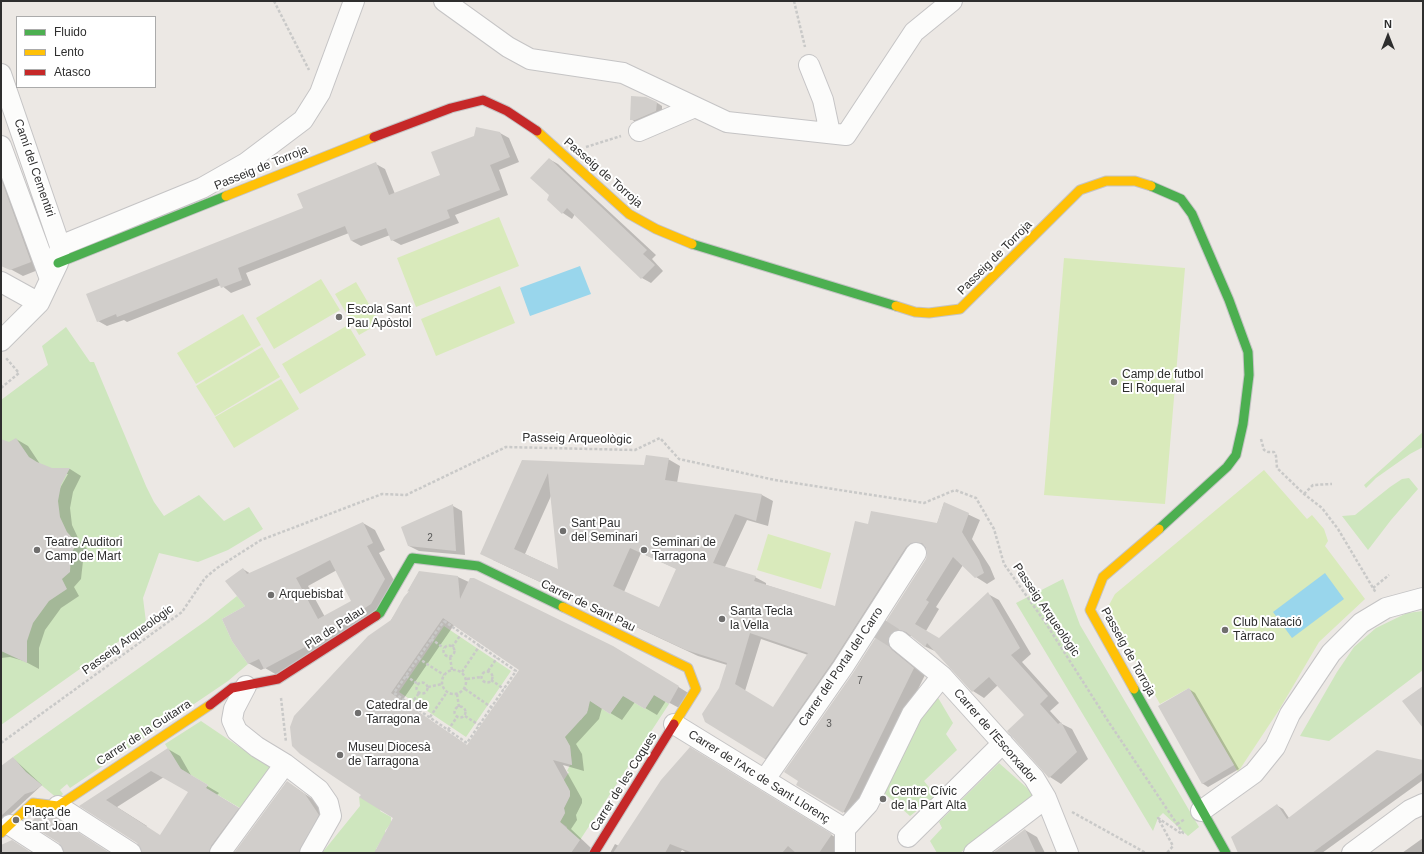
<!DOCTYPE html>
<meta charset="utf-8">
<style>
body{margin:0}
#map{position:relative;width:1424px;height:854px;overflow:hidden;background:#ece8e4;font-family:Helvetica,sans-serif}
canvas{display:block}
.frame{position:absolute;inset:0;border:2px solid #2e2e2e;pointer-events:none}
.legend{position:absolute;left:16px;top:16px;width:140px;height:72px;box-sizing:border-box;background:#fff;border:1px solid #ababab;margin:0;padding:5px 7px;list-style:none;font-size:12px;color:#2e2e2e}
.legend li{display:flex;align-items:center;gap:8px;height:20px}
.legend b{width:20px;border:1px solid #ababab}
.north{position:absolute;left:1368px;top:16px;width:40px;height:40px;-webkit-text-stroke:3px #fff;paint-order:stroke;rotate:0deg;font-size:11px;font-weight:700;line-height:16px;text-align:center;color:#2e2e2e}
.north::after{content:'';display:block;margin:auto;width:14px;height:18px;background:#2e2e2e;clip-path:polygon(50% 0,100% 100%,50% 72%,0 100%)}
</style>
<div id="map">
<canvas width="1424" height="854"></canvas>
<div class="frame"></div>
<ul class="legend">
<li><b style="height:5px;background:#4caf50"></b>Fluido</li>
<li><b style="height:5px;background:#ffc107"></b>Lento</li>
<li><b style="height:5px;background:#c62828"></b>Atasco</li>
</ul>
<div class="north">N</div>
</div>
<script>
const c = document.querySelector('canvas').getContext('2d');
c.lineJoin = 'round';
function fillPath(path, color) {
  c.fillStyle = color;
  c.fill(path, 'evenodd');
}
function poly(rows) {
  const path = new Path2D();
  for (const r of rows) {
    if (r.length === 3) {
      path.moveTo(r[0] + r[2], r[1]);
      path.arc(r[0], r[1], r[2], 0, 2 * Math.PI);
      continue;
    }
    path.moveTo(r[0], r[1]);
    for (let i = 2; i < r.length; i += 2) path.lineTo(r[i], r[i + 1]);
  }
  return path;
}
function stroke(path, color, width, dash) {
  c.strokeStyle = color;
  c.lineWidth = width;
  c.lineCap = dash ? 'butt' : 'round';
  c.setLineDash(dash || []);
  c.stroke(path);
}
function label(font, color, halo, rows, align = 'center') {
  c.font = font + ' Helvetica,sans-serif';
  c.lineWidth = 4;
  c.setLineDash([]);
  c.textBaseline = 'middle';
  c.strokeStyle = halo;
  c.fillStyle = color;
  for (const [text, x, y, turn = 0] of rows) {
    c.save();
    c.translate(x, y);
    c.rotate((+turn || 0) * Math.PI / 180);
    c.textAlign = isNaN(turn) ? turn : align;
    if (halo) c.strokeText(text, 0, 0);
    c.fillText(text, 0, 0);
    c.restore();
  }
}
fillPath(poly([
 [66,327,90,362,94,362,146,486,154,502,164,516,199,495,224,521,249,507,263,529,228,550,198,562,159,553,143,598,146,622,1,725,1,400,48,365,42,346],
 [1423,432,1423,447,1410,454,1376,478,1366,488,1364,485],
 [1409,478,1418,489,1391,520,1368,550,1342,516,1355,515,1390,487,1402,479],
 [1063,579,1080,625,1199,827,1188,836,1163,813,1158,818,1153,831,1016,603],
 [237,596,245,606,222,619,232,641,248,664,228,681,70,788,67,784,60,790,63,794,58,799,21,768,13,757,207,620],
 [1423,611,1423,670,1329,741,1300,736,1337,672,1354,647,1376,628,1407,613],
 [444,626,511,671,466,737,399,692],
 [627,690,630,700,645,709,654,695,669,704,580,840,574,835,564,833,567,827,560,822,565,813,564,808,570,796,568,787,562,783,569,772,567,771,570,765,572,765,570,746,545,710,581,720,583,717,584,710,588,711,589,700,610,714],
 [937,696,953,723,946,734,957,750,924,781,936,796,910,816,882,791,917,716],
 [201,721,275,771,245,811,206,788,208,785,167,761,173,757,165,744],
 [999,763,1035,795,960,853,937,853,930,841,942,828,939,822],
 [359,797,364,798,381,809,380,811,391,817,391,823,385,831,386,838,382,839,376,849,377,853,322,853,360,806]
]), '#cee6be');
fillPath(poly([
 [499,217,519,266,416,307,397,258],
 [1064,258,1185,268,1165,504,1044,495],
 [321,279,340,310,274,349,256,318],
 [356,282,380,323,359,335,335,294],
 [500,286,515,323,436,356,421,319],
 [243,314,261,345,196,384,177,353],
 [348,325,366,355,300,394,282,364],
 [262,347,280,377,215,416,196,386],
 [281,379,299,409,234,448,215,417],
 [1264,470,1307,519,1312,515,1324,529,1328,541,1325,546,1365,599,1319,642,1279,710,1238,772,1189,688,1160,704,1112,619,1109,605,1115,594],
 [768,534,831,553,821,589,757,570]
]), '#d9eabb');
fillPath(poly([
 [580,266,591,294,530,316,520,288],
 [1325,573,1344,599,1292,638,1273,612]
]), '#99d6ec');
fillPath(poly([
 [656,102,662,106,662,114,637,123,631,119],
 [500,133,509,138,519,162,499,170,508,195,455,215,459,223,401,245,392,240,390,235,361,246,352,241,349,233,246,273,251,285,231,293,221,285,127,322,124,320,107,326,98,321,304,208,376,164,385,169,395,194,441,176],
 [1,152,43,268,23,276,1,264],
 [549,159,558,164,656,255,652,259,663,271,651,283,642,278,575,214,572,219,563,213,550,195],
 [16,439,28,446,40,464,52,469,70,469,81,476,73,492,70,508,72,525,79,540,88,550,83,561,81,579,74,587,79,596,61,608,45,630,39,648,39,669,24,661,10,657,1,658,1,440,9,443],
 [65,474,68,474,59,490,58,489],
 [668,459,680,466,677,483,762,495,773,501,768,526,747,520,725,567,755,577,766,583,766,585,836,607,869,525,937,524,944,503,980,520,972,539,990,567,995,579,987,584,976,577,963,565,936,607,939,609,926,631,939,639,988,594,999,600,1031,654,1022,662,1059,703,1050,711,1062,724,1072,729,1088,759,1061,784,1050,777,1008,731,1026,715,998,685,984,698,973,691,937,652,926,647,912,636,906,636,899,652,903,657,925,675,854,818,797,785,854,674,927,560,928,554,927,548,922,549,776,765,765,759,720,688,727,665,698,656,493,560,522,461,645,466],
 [551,496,559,570,525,554],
 [641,553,677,569,659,608,624,592],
 [761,639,808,655,773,708,745,691],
 [453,506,462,511,465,555,419,551,409,546],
 [363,523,375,530,385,550,379,553,397,586,383,611,277,675,265,668,261,670,248,663,247,607,243,569,251,574],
 [337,570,353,602,325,617,308,586],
 [419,572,458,577,625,654,690,694,681,709,666,701,657,715,635,702,622,720,602,708,599,719,576,744,582,754,584,771,563,765,582,799,582,803,576,815,577,820,571,829,591,848,588,853,377,853,394,818,361,797,391,620,410,592,408,591],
 [454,625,520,670,468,746,402,701],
 [1189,689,1195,693,1239,769,1208,787,1202,783],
 [168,749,180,756,192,777,219,793,217,795,250,815,224,853,142,853,161,836,189,792,164,777,117,807,147,826,137,841,81,806],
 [702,755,843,842,836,853,687,853,682,850,680,853,610,853,615,844,619,846],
 [13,758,42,785,1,823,1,767],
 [1423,761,1423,780,1322,853,1239,853,1278,806,1283,809,1289,818],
 [287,782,317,802,330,822,312,853,235,853],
 [1025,830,1037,837,1045,853,995,853],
 [1423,838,1423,853,1402,853]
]), '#0003');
fillPath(poly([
 [631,96,646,97,657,102,656,111,635,120,630,120],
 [476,127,500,132,510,157,490,165,500,190,447,210,450,218,391,241,386,228,351,241,345,226,238,268,242,280,221,288,217,278,117,317,116,314,97,322,86,294,303,208,297,194,376,162,389,195,440,175,431,152,474,136],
 [549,158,647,250,643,254,655,265,641,279,567,208,562,214,547,200,549,195,530,178],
 [1,179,31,262,10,270,1,266],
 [16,438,29,457,37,462,52,468,70,468,61,485,58,501,60,517,67,532,77,543,71,554,70,572,62,579,67,589,49,601,33,623,27,641,27,663,1,651,1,439,9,442],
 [646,455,669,458,665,480,762,494,756,521,735,514,713,563,756,576,754,581,835,606,855,521,868,524,871,511,937,523,944,502,969,513,962,532,979,560,984,573,975,578,953,557,926,600,929,602,915,624,939,638,988,592,1020,648,1011,655,1048,696,1040,704,1058,724,1061,722,1077,752,1049,778,1007,731,1024,715,989,677,972,692,927,643,925,647,906,632,900,630,895,630,890,634,888,645,892,650,914,668,843,813,796,785,798,781,784,772,853,673,926,559,927,554,926,548,922,543,911,543,906,547,833,661,765,759,705,722,702,714,719,688,727,663,686,650,480,554,522,460,644,465],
 [548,473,558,569,514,549],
 [630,548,676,569,659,607,613,586],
 [750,633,808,653,773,707,735,684],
 [453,504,456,551,408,546,401,527],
 [363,522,373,543,367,546,385,579,371,604,305,647,264,669,259,659,248,664,232,641,222,619,245,606,225,581,243,568,247,574],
 [330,560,351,601,318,619,296,578],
 [419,571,458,576,460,599,470,578,474,578,613,646,679,686,669,704,654,695,645,709,623,696,610,714,590,701,587,713,565,737,570,746,572,765,553,760,570,791,570,796,564,808,565,813,560,822,580,840,571,853,374,853,393,818,359,797,361,795,300,754,292,746,290,727,294,716,368,636,391,620,404,597,410,590,407,592],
 [443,618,519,670,467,745,391,693],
 [1423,686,1423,728,1402,701],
 [1189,688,1234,765,1202,784,1158,706],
 [690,747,832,834,819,853,796,853,788,846,782,853,693,853,670,844,665,853,613,853,661,780],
 [168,748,181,769,208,785,206,788,239,808,211,846,209,853,142,853,137,843,79,806],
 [151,771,188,792,160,835,106,800],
 [1377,750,1423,760,1423,772,1312,853,1238,853,1231,837,1277,804,1287,819],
 [13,757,26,772,42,785,34,791,25,794,1,816,1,766],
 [287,781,305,794,319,815,299,853,234,853],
 [37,816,56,818,110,853,64,853,59,843,29,824],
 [1025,829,1036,853,993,853],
 [12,840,32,853,1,853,1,845]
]), '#d1cecb');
stroke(poly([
 [877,627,899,641]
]), '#c6c3c0', 20, [20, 10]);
const street = poly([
 [444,1,508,47,530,59,623,73,727,122,846,135,914,32,952,1],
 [809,65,823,100,830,133],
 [1,74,60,246,58,263,39,303,1,341],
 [639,131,695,107],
 [1,146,50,279],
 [60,246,202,188,246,163,303,120,320,93,354,1],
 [1,282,39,303],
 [899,641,942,676,1034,778,1046,798,1068,853],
 [246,686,234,709,232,720,237,731,257,747,285,764,319,790,328,803,331,816,310,853],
 [674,724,845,829],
 [765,779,843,667,916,553],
 [58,806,131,853],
 [1201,811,1254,773,1275,747,1290,714,1331,653,1361,623,1386,608,1423,598],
 [10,825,53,853],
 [845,829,868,804,912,714,942,676],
 [845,829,845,853],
 [908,837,1003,743],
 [220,853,285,764],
 [974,853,1046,798],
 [1352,853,1410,810,1423,804]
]);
const fast = poly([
 [1151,186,1181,199,1192,214,1229,300,1248,352,1249,375,1243,424,1236,455,1227,467,1159,529],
 [692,244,896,306],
 [58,263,226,196],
 [376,616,380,613,412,558,478,566,563,607],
 [1134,689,1226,853]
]);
const slow = poly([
 [537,131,629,214,656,229,692,244],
 [226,196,374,137],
 [896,306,915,312,929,313,960,309,1080,190,1106,181,1135,181,1151,186],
 [563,607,688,668,696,689,674,724],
 [1134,689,1090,610,1103,577,1159,529],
 [1,833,33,803,58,806,210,705]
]);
const jam = poly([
 [374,137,451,108,483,100,507,111,537,131],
 [210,705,232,688,278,679,376,616],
 [594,853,674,724]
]);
stroke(street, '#c5c4c5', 22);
stroke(fast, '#c5c4c5', 11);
stroke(slow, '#c5c4c5', 11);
stroke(jam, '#c5c4c5', 11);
stroke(poly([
 [274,1,309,70],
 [794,1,805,47],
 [586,147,621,136],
 [1,388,19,373,6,358],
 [1261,439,1264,450,1268,452,1274,452,1276,456,1277,468,1304,494,1322,508,1338,529,1376,593],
 [1304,494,1313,485,1332,484],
 [1373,588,1389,575],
 [444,621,516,671,467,743,394,693,444,621],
 [431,639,444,648],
 [449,651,5.5],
 [452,647,462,633],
 [450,657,452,670],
 [418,658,444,675],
 [454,682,12],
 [488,671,497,658],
 [487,677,5.5],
 [462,672,480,645],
 [406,676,418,684],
 [467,679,481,677],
 [491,680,504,689],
 [422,688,5.5],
 [428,687,442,684],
 [465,689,491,707],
 [457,694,459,707],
 [281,698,286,742],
 [411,704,419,693],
 [460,712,5.5],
 [465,716,479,725],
 [430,717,447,692],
 [448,730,457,717],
 [1,743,182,612,205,578,217,568,261,540,382,494,406,495,506,447,635,450,660,438,679,459,775,480,924,503,955,490,976,498,994,529,1004,564,1045,622,1108,721,1183,833,1182,834,1158,818,1173,846,1167,853],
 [1072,812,1146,853],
 [1177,824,1185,819]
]), '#c9c9c8', 2.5, [3, 2]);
stroke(street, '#fcfcfb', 20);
stroke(fast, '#4caf50', 9);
stroke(slow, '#ffc107', 9);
stroke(jam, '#c62828', 9);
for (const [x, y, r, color] of [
 [339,317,4,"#706f6e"],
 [1114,382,4,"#706f6e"],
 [563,531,4,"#706f6e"],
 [37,550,4,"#706f6e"],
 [644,550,4,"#706f6e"],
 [271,595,4,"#706f6e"],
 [722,619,4,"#706f6e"],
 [1225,630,4,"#706f6e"],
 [358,713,4,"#706f6e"],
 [340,755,4,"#706f6e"],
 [883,799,4,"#706f6e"],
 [16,820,4,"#706f6e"]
]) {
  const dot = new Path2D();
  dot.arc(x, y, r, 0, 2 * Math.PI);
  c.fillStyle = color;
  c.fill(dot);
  stroke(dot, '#fff', 1.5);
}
label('10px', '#585857', null, [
 ["2",430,538],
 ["7",860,681],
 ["3",829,724]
]);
label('12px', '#2e2e2e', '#fff', [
 ["Camí del Cementiri",34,168,71],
 ["Passeig de Torroja",261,168,-22],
 ["Passeig de Torroja",603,173,41],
 ["Passeig de Torroja",995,258,-45],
 ["Passeig Arqueològic",577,439,1],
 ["Carrer de Sant Pau",588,606,26],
 ["Passeig Arqueològic",1046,610,56],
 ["Pla de Palau",335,628,-33],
 ["Passeig Arqueològic",128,640,-36],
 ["Passeig de Torroja",1128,652,61],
 ["Carrer del Portal del Carro",841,667,-56],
 ["Carrer de la Guitarra",144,733,-33],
 ["Carrer de l'Escorxador",995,736,49],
 ["Carrer de l'Arc de Sant Llorenç",759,777,32],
 ["Carrer de les Coques",624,782,-58]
]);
label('12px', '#2e2e2e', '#fff', [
 ["Escola Sant",347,310],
 ["Pau Apòstol",347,324],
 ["Camp de futbol",1122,375],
 ["El Roqueral",1122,389],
 ["Sant Pau",571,524],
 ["del Seminari",571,538],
 ["Teatre Auditori",45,543],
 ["Camp de Mart",45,557],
 ["Seminari de",652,543],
 ["Tarragona",652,557],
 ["Arquebisbat",279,595],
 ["Santa Tecla",730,612],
 ["la Vella",730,626],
 ["Club Natació",1233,623],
 ["Tàrraco",1233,637],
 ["Catedral de",366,706],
 ["Tarragona",366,720],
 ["Museu Diocesà",348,748],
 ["de Tarragona",348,762],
 ["Centre Cívic",891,792],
 ["de la Part Alta",891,806],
 ["Plaça de",24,813],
 ["Sant Joan",24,827]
], 'left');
</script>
